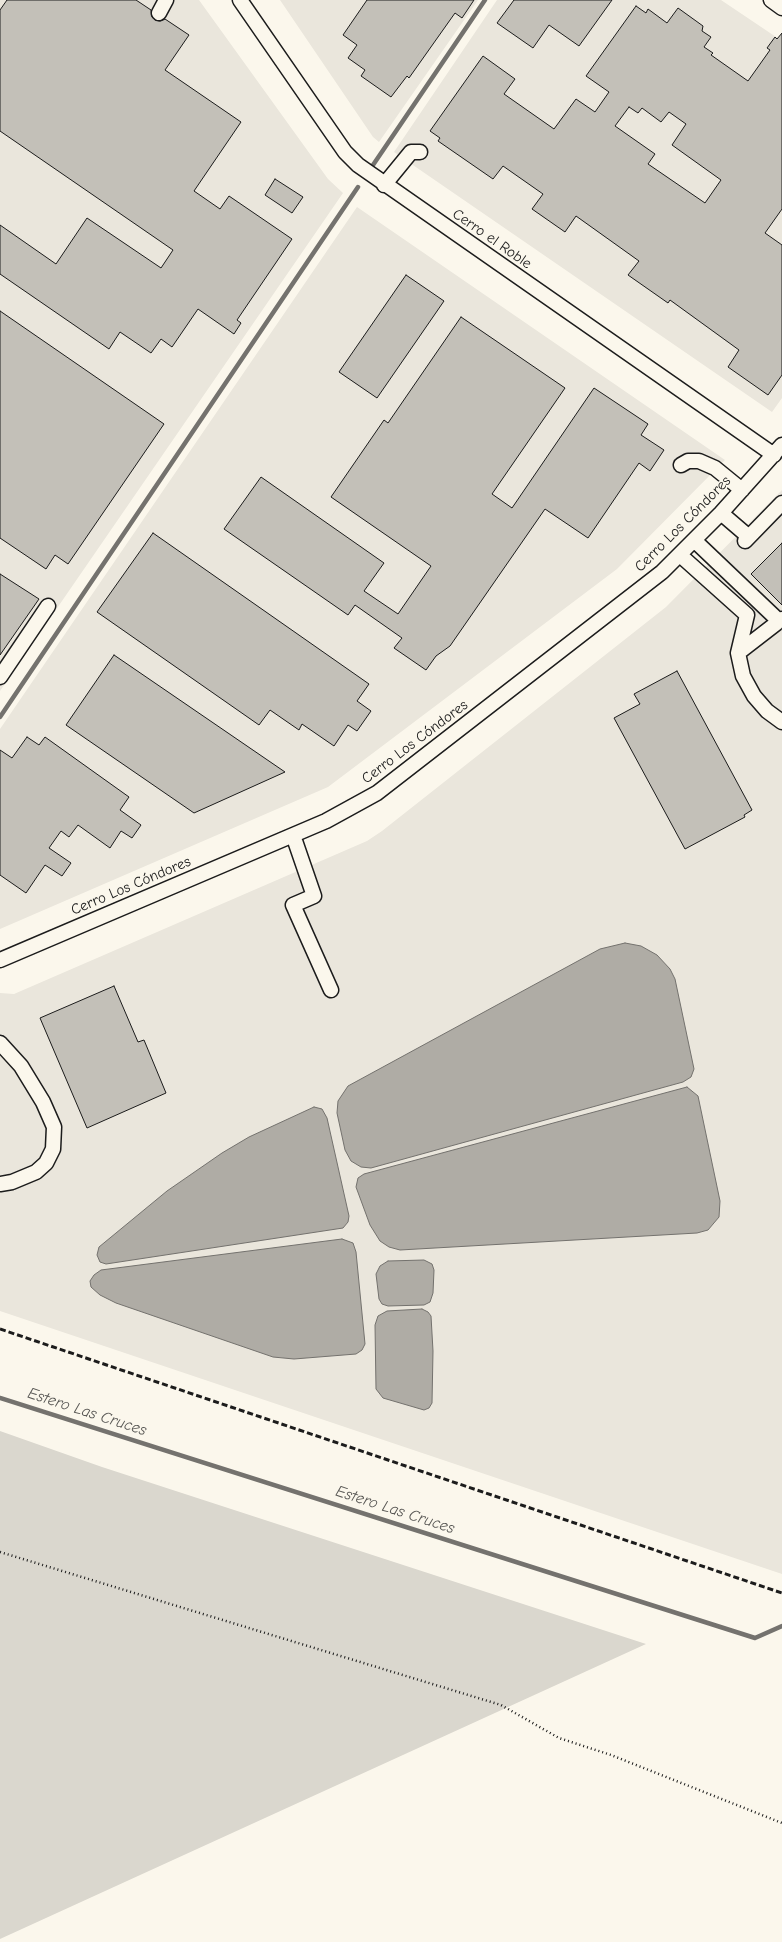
<!DOCTYPE html>
<meta charset="utf-8">
<style>
body{margin:0}
canvas{display:block;background:#fbf7ec}
</style>
<canvas width="782" height="1942"></canvas>
<script>
const c = document.querySelector('canvas').getContext('2d');
c.lineJoin = 'round';
function fillPath(path, color) {
  c.fillStyle = color;
  c.fill(path, 'evenodd');
}
function poly(rows) {
  const path = new Path2D();
  for (const r of rows) {
    path.moveTo(r[0], r[1]);
    for (let i = 2; i < r.length; i += 2) path.lineTo(r[i], r[i + 1]);
  }
  return path;
}
function stroke(path, color, width, dash) {
  c.strokeStyle = color;
  c.lineWidth = width;
  c.lineCap = dash ? 'butt' : 'round';
  c.setLineDash(dash || []);
  c.stroke(path);
}
function label(font, color, halo, rows, align = 'center') {
  c.font = font + ' "Comic Neue",sans-serif';
  c.lineWidth = 3.5;
  c.setLineDash([]);
  c.textBaseline = 'middle';
  c.strokeStyle = halo;
  c.fillStyle = color;
  for (const [text, x, y, turn = 0] of rows) {
    c.save();
    c.translate(x, y);
    c.rotate((+turn || 0) * Math.PI / 180);
    c.textAlign = isNaN(turn) ? turn : align;
    if (halo) c.strokeText(text, 0, 0);
    c.fillText(text, 0, 0);
    c.restore();
  }
}
fillPath(poly([
 [0,0,199,0,328,179,343,193,0,691],
 [280,0,478,0,379,142,373,137],
 [497,0,721,0,782,41,782,398,772,412,394,152],
 [357,207,725,460,617,569,328,787,0,929,0,729],
 [782,490,782,1574,0,1311,0,993,14,994,367,841,382,831,666,607]
]), '#eae6dc');
fillPath(poly([
 [0,1431,102,1467,646,1644,0,1939]
]), '#dad7ce');
const water = poly([
 [625,943,641,946,657,955,670,969,675,979,694,1069,691,1077,683,1082,371,1168,361,1167,351,1161,345,1150,337,1113,338,1101,348,1086,600,949,625,943],
 [687,1087,698,1096,720,1201,719,1217,708,1230,697,1233,400,1250,389,1247,380,1241,370,1225,356,1187,358,1178,364,1174,687,1087],
 [314,1107,322,1109,327,1118,349,1216,348,1222,343,1228,106,1264,100,1262,97,1255,99,1247,167,1191,222,1153,249,1137,314,1107],
 [342,1239,353,1243,356,1252,365,1344,362,1350,356,1354,294,1359,273,1357,116,1303,100,1295,91,1287,90,1281,94,1275,101,1270,342,1239],
 [388,1261,424,1260,432,1264,434,1270,433,1293,430,1302,424,1305,388,1306,382,1304,379,1299,376,1274,380,1266,388,1261],
 [422,1309,428,1312,431,1316,433,1351,432,1403,429,1408,424,1410,383,1398,376,1389,375,1325,378,1316,387,1311,422,1309]
]);
fillPath(water, '#afaca5');
stroke(water, '#74726e', 1);
stroke(poly([
 [373,165,485,0],
 [0,717,358,187],
 [0,1398,755,1638,782,1626]
]), '#74726e', 4.5);
const building = poly([
 [7,0,136,0,151,10,152,17,155,20,160,21,165,19,189,35,165,70,241,122,194,191,220,209,229,196,292,239,237,320,241,323,234,334,198,309,172,347,161,339,151,353,120,332,109,349,0,274,0,225,56,264,87,218,161,268,173,250,0,131,0,10,7,0],
 [367,0,474,0,462,18,455,13,409,78,407,76,391,97,361,76,365,70,348,58,357,45,343,35,367,0],
 [514,0,612,0,579,46,549,25,533,48,497,23,514,0],
 [636,6,646,13,648,9,667,23,678,8,703,26,702,31,711,37,704,47,713,53,711,55,748,81,770,50,767,48,775,37,777,39,782,33,782,209,765,233,782,245,782,375,768,395,728,367,739,350,670,300,668,303,628,275,639,261,576,216,565,232,532,209,543,194,503,166,493,179,438,141,440,138,430,131,483,56,515,79,504,94,554,129,576,99,595,112,609,92,586,76,636,6],
 [629,107,638,113,642,108,661,122,669,112,686,124,672,145,721,180,705,203,648,164,655,154,615,126,629,107],
 [275,179,303,197,292,213,265,195,275,179],
 [406,275,444,301,377,398,339,372,406,275],
 [0,311,164,424,68,564,55,555,46,569,0,538,0,311],
 [461,317,565,388,492,494,512,508,594,388,648,424,641,435,664,450,650,471,639,463,588,538,545,509,450,646,436,656,426,670,394,648,402,638,355,605,348,615,224,529,261,477,384,563,364,591,398,614,431,566,331,497,384,420,388,423,461,317],
 [153,533,369,684,357,701,371,711,357,731,348,725,334,746,302,724,299,730,270,710,259,725,97,612,153,533],
 [782,543,782,605,751,574,782,543],
 [0,574,39,599,0,655,0,574],
 [114,655,285,772,194,813,66,725,114,655],
 [677,671,752,810,744,815,745,817,685,849,614,718,640,704,634,694,677,671],
 [27,737,39,745,45,737,129,797,120,810,141,825,132,838,121,831,110,848,78,825,69,837,61,831,49,848,71,863,62,876,45,865,26,893,0,875,0,750,12,758,27,737],
 [114,986,138,1042,144,1040,166,1093,87,1128,40,1018,114,986]
]);
fillPath(building, '#c3c0b8');
stroke(building, '#1c1c1c', 1);
const minor = poly([
 [240,0,345,152,358,165,774,455],
 [771,0,782,8],
 [159,13,166,0],
 [384,185,411,152,420,152],
 [681,465,688,461,699,461,715,468,742,490],
 [721,513,749,537],
 [694,540,779,621],
 [745,541,782,503],
 [680,555,747,615,738,653,743,676,754,696,767,711,782,722],
 [738,653,782,619],
 [0,677,48,606],
 [293,835,314,896,293,905,331,990],
 [0,960,326,821,377,793,662,572,721,513,782,445],
 [0,1043,21,1066,43,1102,54,1127,53,1149,46,1163,36,1172,12,1182,0,1184]
]);
stroke(minor, '#1c1c1c', 17);
stroke(poly([
 [0,1552,501,1705,559,1738,611,1755,782,1823]
]), '#1c1c1c', 2.5, [1, 3]);
stroke(minor, '#fbf7ec', 14);
stroke(poly([
 [0,1329,782,1593]
]), '#1c1c1c', 3, [6, 3]);
label('15px', '#1c1c1c', '#fbf7ec', [
 ["Cerro el Roble",492,239,35],
 ["Cerro Los Cóndores",683,524,-45],
 ["Cerro Los Cóndores",415,742,-37],
 ["Cerro Los Cóndores",131,886,-23]
]);
label('italic 16px', '#575653', '#fbf7ec', [
 ["Estero Las Cruces",87,1412,18],
 ["Estero Las Cruces",395,1510,18]
]);
</script>
